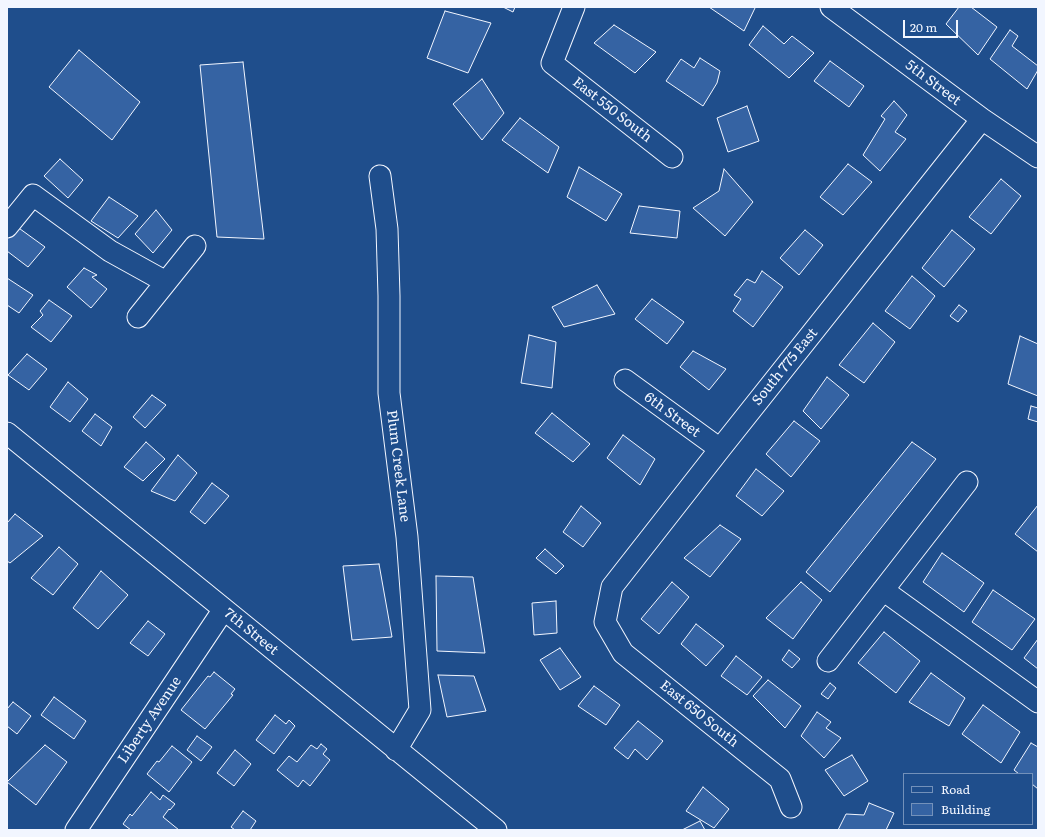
<!DOCTYPE html>
<style>
body{margin:0}
#map{position:relative;width:1045px;height:837px;overflow:hidden;background:#1f4e8c;font-family:Literata,serif}
canvas{display:block}
.frame{position:absolute;inset:0;border:8px solid #f2f6ff;pointer-events:none}
.legend{position:absolute;left:903px;top:773px;width:130px;height:52px;box-sizing:border-box;background:#1f4e8c;border:1px solid #7391ba;margin:0;padding:5px 7px;list-style:none;font-size:12px;color:#f2f6ff}
.legend li{display:flex;align-items:center;gap:8px;height:20px}
.legend b{width:20px;border:1px solid #7391ba}
.scale{position:absolute;left:903px;top:20px;width:55px;height:18px;box-sizing:border-box;border:2px solid #f2f6ff;border-top:0;padding-left:5px;font-size:12px;line-height:14px;white-space:nowrap;color:#f2f6ff;-webkit-text-stroke:3px #1f4e8c;paint-order:stroke}
</style>
<div id="map">
<canvas width="1045" height="837"></canvas>
<div class="frame"></div>
<ul class="legend">
<li><b style="height:5px;background:#1f4e8c"></b>Road</li>
<li><b style="height:11px;background:#3563a3"></b>Building</li>
</ul>
<div class="scale">20 m</div>
</div>
<script>
const c = document.querySelector('canvas').getContext('2d');
c.lineJoin = 'round';
function fillPath(path, color) {
  c.fillStyle = color;
  c.fill(path, 'evenodd');
}
function poly(rows) {
  const path = new Path2D();
  for (const r of rows) {
    path.moveTo(r[0], r[1]);
    for (let i = 2; i < r.length; i += 2) path.lineTo(r[i], r[i + 1]);
  }
  return path;
}
function stroke(path, color, width, dash) {
  c.strokeStyle = color;
  c.lineWidth = width;
  c.lineCap = dash ? 'butt' : 'round';
  c.setLineDash(dash || []);
  c.stroke(path);
}
function label(font, color, halo, rows, align = 'center') {
  c.font = font + ' Literata,serif';
  c.lineWidth = 3;
  c.setLineDash([]);
  c.textBaseline = 'middle';
  c.strokeStyle = halo;
  c.fillStyle = color;
  for (const [text, x, y, turn = 0] of rows) {
    c.save();
    c.translate(x, y);
    c.rotate((+turn || 0) * Math.PI / 180);
    c.textAlign = isNaN(turn) ? turn : align;
    if (halo) c.strokeText(text, 0, 0);
    c.fillText(text, 0, 0);
    c.restore();
  }
}
const building = poly([
 [503,7,515,7,513,12,503,7],
 [709,7,754,7,755,8,744,31,709,7],
 [959,7,971,7,997,27,978,55,946,24,959,7],
 [445,11,491,23,468,73,427,58,445,11],
 [614,25,656,52,635,73,594,43,614,25],
 [763,26,784,44,792,36,814,53,789,78,749,45,763,26],
 [1010,30,1018,36,1012,46,1038,66,1038,70,1027,89,990,59,1010,30],
 [79,50,140,102,112,140,49,87,79,50],
 [700,58,720,71,717,83,703,106,666,81,681,59,694,68,700,58],
 [830,61,864,86,849,107,814,81,830,61],
 [243,62,264,239,217,237,200,65,243,62],
 [482,79,504,113,482,140,453,104,482,79],
 [894,101,907,115,895,132,906,139,880,171,863,155,885,119,881,116,894,101],
 [747,106,759,141,728,152,717,118,747,106],
 [520,118,559,147,548,173,502,140,520,118],
 [60,159,83,180,68,198,44,176,60,159],
 [848,164,872,182,843,215,820,197,848,164],
 [579,167,622,194,606,221,567,197,579,167],
 [724,169,753,202,725,236,693,208,719,191,724,169],
 [1001,179,1021,196,991,234,969,217,1001,179],
 [109,197,138,216,118,238,91,221,109,197],
 [639,206,680,211,677,238,630,233,639,206],
 [156,210,172,230,153,253,135,234,156,210],
 [16,226,45,247,28,267,7,251,7,239,16,226],
 [805,230,823,245,799,275,780,258,805,230],
 [952,230,975,249,944,287,922,268,952,230],
 [84,268,97,275,92,277,107,289,91,308,67,287,84,268],
 [762,271,783,287,753,327,733,311,741,299,734,295,747,279,755,283,762,271],
 [912,276,935,296,910,329,885,311,912,276],
 [7,278,33,295,19,313,7,305,7,278],
 [597,285,615,314,564,327,552,307,597,285],
 [652,299,684,322,667,344,635,319,652,299],
 [49,300,72,316,51,342,31,327,43,315,40,311,49,300],
 [959,305,967,311,958,322,950,316,959,305],
 [873,323,895,342,864,383,839,365,873,323],
 [529,335,556,342,552,388,521,383,529,335],
 [1020,336,1038,344,1038,396,1008,384,1020,336],
 [693,351,726,369,709,390,680,367,693,351],
 [27,354,47,369,29,390,8,375,27,354],
 [827,377,849,395,821,429,803,411,827,377],
 [68,382,88,399,70,422,50,407,68,382],
 [152,395,166,405,145,428,133,417,152,395],
 [1031,406,1038,408,1038,422,1028,419,1031,406],
 [552,413,590,444,573,462,535,433,552,413],
 [95,414,112,427,101,446,82,431,95,414],
 [794,421,820,441,791,477,766,454,794,421],
 [623,435,655,459,640,485,607,458,623,435],
 [146,442,165,459,143,481,124,467,146,442],
 [912,442,936,459,830,592,806,572,912,442],
 [178,455,197,473,175,501,151,491,178,455],
 [756,469,784,491,762,516,736,496,756,469],
 [212,483,229,496,205,524,190,512,212,483],
 [1038,505,1038,552,1015,534,1038,505],
 [581,506,601,523,583,547,563,532,581,506],
 [15,514,43,536,10,563,7,561,7,523,15,514],
 [720,525,741,539,710,577,684,558,720,525],
 [59,547,78,564,53,595,31,578,59,547],
 [545,549,564,566,556,574,536,558,545,549],
 [942,553,984,583,964,612,923,582,942,553],
 [379,564,392,637,352,640,343,566,379,564],
 [101,571,128,595,98,629,73,608,101,571],
 [436,576,473,577,485,653,437,651,436,576],
 [672,582,689,597,659,634,641,619,672,582],
 [801,582,822,600,793,639,766,618,801,582],
 [993,590,1035,619,1012,650,972,622,993,590],
 [556,601,557,633,534,635,532,603,556,601],
 [148,621,165,634,148,656,130,643,148,621],
 [696,624,724,646,706,666,681,644,696,624],
 [884,632,920,661,896,693,858,663,884,632],
 [1038,639,1038,669,1024,658,1038,639],
 [560,648,581,677,560,690,540,660,560,648],
 [789,650,800,659,792,668,782,660,789,650],
 [736,656,762,677,747,695,721,676,736,656],
 [214,672,235,689,231,694,233,695,205,729,181,710,208,676,210,677,214,672],
 [931,673,965,698,949,726,909,702,931,673],
 [438,675,474,676,486,711,447,717,438,675],
 [768,680,801,706,785,728,753,696,768,680],
 [830,683,836,688,828,699,821,694,830,683],
 [594,686,620,705,606,725,578,706,594,686],
 [54,697,86,721,74,739,41,715,54,697],
 [13,702,31,716,17,734,7,726,7,709,13,702],
 [983,705,1020,732,1001,763,962,734,983,705],
 [817,712,831,722,826,728,841,738,824,758,801,736,817,712],
 [275,715,286,724,289,720,295,726,274,754,256,740,275,715],
 [638,721,663,741,647,760,635,749,628,759,614,748,638,721],
 [197,736,212,747,201,761,187,750,197,736],
 [1031,743,1038,747,1038,789,1032,784,1032,774,1019,774,1014,770,1031,743],
 [321,744,327,749,323,754,330,760,310,786,303,780,298,787,277,770,289,756,297,762,311,745,317,749,321,744],
 [45,745,67,762,36,805,7,782,45,745],
 [172,746,192,762,169,792,147,774,157,761,159,762,172,746],
 [235,750,251,764,234,786,217,773,235,750],
 [852,755,868,781,844,796,825,770,852,755],
 [703,787,729,809,714,828,686,811,703,787],
 [151,792,160,800,163,795,175,804,170,810,169,809,163,817,179,830,131,830,123,824,130,814,132,816,151,792],
 [869,803,894,813,886,830,838,830,846,814,864,815,869,803],
 [243,811,256,821,250,830,235,830,231,827,243,811],
 [700,821,705,830,682,830,700,821]
]);
fillPath(building, '#3563a3');
stroke(building, '#f2f6ff', 1);
const minor = poly([
 [574,7,552,63,672,157],
 [831,7,982,119,1038,157],
 [380,176,387,229,389,296,389,393,407,537,420,710,396,750],
 [7,227,33,195,110,251,166,282],
 [138,317,195,246],
 [625,380,720,449],
 [7,433,496,830],
 [883,590,1038,702],
 [828,661,967,482],
 [791,807,780,779,623,653,605,622,612,587,720,449,982,119],
 [76,830,224,609]
]);
stroke(minor, '#f2f6ff', 23);
stroke(minor, '#1f4e8c', 21);
label('14px', '#f2f6ff', '#1f4e8c', [
 ["5th Street",933,83,37],
 ["East 550 South",612,110,38],
 ["South 775 East",785,367,-51],
 ["6th Street",672,415,36],
 ["Plum Creek Lane",398,466,83],
 ["7th Street",251,632,39],
 ["East 650 South",699,714,39],
 ["Liberty Avenue",150,720,-56]
]);
</script>
